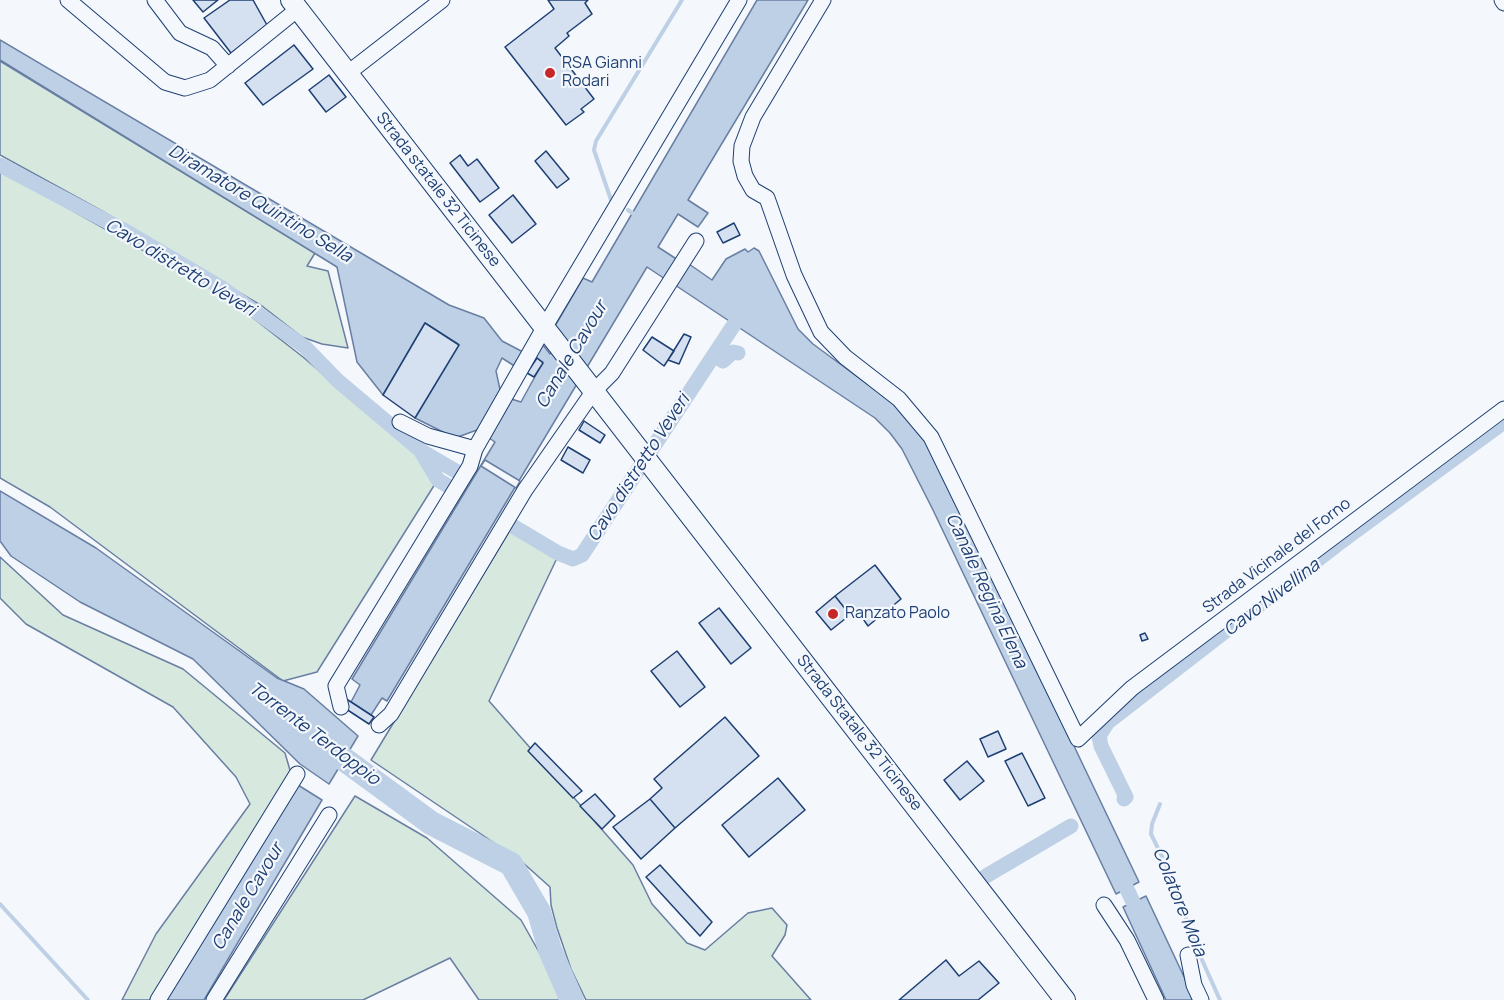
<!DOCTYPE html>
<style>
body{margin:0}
canvas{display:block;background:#f4f7fb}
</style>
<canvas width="1504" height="1000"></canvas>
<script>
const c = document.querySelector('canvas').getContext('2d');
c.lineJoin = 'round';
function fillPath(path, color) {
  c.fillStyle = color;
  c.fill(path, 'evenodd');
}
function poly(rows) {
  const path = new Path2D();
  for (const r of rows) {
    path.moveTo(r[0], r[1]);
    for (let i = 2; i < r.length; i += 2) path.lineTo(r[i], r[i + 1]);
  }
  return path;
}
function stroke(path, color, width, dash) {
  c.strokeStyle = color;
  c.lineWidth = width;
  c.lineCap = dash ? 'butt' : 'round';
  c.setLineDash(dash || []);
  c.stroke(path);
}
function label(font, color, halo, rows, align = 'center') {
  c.font = font + ' Manrope,sans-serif';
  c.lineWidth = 4.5;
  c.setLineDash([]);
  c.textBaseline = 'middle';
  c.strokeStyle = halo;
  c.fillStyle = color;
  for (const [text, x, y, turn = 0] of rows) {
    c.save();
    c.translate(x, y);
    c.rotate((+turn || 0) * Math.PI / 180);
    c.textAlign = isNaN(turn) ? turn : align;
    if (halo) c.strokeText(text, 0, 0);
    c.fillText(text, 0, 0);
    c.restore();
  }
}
const green = poly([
 [0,61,315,253,307,266,328,271,348,348,322,344,302,337,262,306,102,211,0,155,0,61],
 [0,170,226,297,303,357,417,455,435,484,317,672,283,681,50,507,0,478,0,170],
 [510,530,558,556,489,701,633,865,652,904,687,943,705,950,748,913,772,908,787,925,785,935,772,956,811,1000,586,1000,571,969,557,928,551,905,550,887,521,861,371,760,510,530],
 [0,557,63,615,183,669,285,753,292,777,155,1000,122,1000,156,934,250,804,236,777,173,707,26,624,0,598,0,557],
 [355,796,427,838,521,920,566,1000,479,1000,450,958,363,1000,224,1000,355,796]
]);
fillPath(green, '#d7e8df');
stroke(green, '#687fa3', 1.5);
const water = poly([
 [757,0,808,0,688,200,708,213,698,227,678,214,658,247,678,260,665,279,647,267,387,701,382,698,371,715,351,702,360,685,352,679,495,442,486,436,508,398,521,402,543,362,537,358,527,373,523,371,533,354,543,345,550,354,562,336,555,326,583,278,592,282,757,0],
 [0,40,449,305,484,318,502,341,525,353,516,367,502,358,496,371,501,394,480,432,477,430,455,438,415,418,458,344,425,323,383,395,357,362,337,267,0,60,0,40],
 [754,248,759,251,798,329,813,344,908,414,933,451,1139,882,1116,894,933,510,902,449,890,433,875,418,675,285,689,264,712,280,726,259,745,249,748,252,754,248],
 [0,491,96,548,277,678,304,689,358,736,329,784,300,764,193,659,80,602,11,556,0,541,0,491],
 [298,785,322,800,204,1000,164,1000,298,785],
 [1146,896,1195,1000,1166,1000,1123,907,1146,896]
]);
fillPath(water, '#bed0e5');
stroke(water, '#687fa3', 1.5);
const pier = poly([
 [485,460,520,481,516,488,481,466,485,460]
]);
fillPath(pier, '#f4f7fb');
stroke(pier, '#687fa3', 1.5);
stroke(poly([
 [611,200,594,150,596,141,682,0],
 [628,210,635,215],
 [1160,804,1152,824,1151,834,1173,879,1194,942,1220,1000],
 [0,904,88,1000]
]), '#bed0e5', 4);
stroke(poly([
 [0,165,127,232,222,288,305,347,337,380,420,450,438,480,450,487],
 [714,355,723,361,733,352,738,353],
 [423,452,459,473],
 [511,525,558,553,573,559,582,555,741,314],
 [1124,799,1126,797,1101,746,1099,736,1108,722,1338,544,1504,422],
 [1118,870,1141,919],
 [986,876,1071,826]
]), '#bed0e5', 15);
stroke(poly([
 [319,741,431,823,511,864,539,912,550,950,572,1000]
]), '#bed0e5', 24);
const building = poly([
 [193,0,218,0,203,12,193,0],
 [230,0,253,0,267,25,231,53,204,18,230,0],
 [548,0,588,0,585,3,592,14,567,33,569,36,555,48,594,99,581,109,584,112,566,125,505,47,554,9,548,0],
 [294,45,313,69,263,105,245,83,294,45],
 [329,75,346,97,326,112,309,90,329,75],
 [546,151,569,179,557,188,535,161,546,151],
 [460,155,468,166,477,159,499,188,480,202,450,163,460,155],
 [513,195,536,224,512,243,489,215,513,195],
 [734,223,740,235,723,243,717,232,734,223],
 [425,323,459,345,415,418,383,395,425,323],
 [684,334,691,337,679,364,668,360,684,334],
 [652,337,674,351,664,366,643,350,652,337],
 [537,358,543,363,534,377,527,373,537,358],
 [584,421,605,435,600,443,579,430,584,421],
 [568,447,590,460,583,473,561,460,568,447],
 [875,565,901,599,868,626,857,610,850,615,835,596,875,565],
 [835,596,850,615,831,630,816,612,835,596],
 [719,608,751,648,731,664,699,623,719,608],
 [1145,633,1148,639,1142,641,1140,635,1145,633],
 [677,651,705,687,680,707,651,671,677,651],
 [348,700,374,717,369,724,343,707,348,700],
 [725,717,759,756,675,828,650,799,662,788,654,779,725,717],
 [998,731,1006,749,988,757,980,739,998,731],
 [535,743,582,791,573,798,528,751,535,743],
 [1022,753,1045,798,1028,806,1005,761,1022,753],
 [967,761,984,781,960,800,944,780,967,761],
 [778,778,805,810,749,857,722,825,778,778],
 [595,794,615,816,602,829,580,806,595,794],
 [650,799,675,828,641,859,613,827,650,799],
 [660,865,712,922,700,936,646,877,660,865],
 [946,960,959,976,979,961,999,983,978,1000,899,1000,946,960]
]);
fillPath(building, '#d5e0f0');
stroke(building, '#1d3f73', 1.5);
const minor = poly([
 [68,0,165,82,185,88,210,80,298,9],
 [155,0,180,33,212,48,228,66],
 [823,0,753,117,742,146,741,161,745,176,753,190,767,198,794,275,821,332,845,357,899,399,931,437,1078,739,1132,688,1504,409],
 [1502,0,1504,3],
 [348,73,442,0],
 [400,422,428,436,475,449],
 [341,707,336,686,470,466,475,449,544,328,739,0],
 [379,725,391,714,525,490,593,392,612,373,696,241],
 [1104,905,1127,940,1156,1000],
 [1188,955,1194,985,1201,1000],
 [158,1000,297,774],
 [214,1000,329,815]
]);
const major = poly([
 [291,0,1065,1000]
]);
stroke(minor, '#1d3f73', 17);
stroke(major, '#1d3f73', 22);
stroke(minor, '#f4f7fb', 15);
stroke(major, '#f4f7fb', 20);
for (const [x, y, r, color] of [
 [550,73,6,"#c62828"],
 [833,614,6,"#c62828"]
]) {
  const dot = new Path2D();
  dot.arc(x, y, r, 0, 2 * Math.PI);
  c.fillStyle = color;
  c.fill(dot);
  stroke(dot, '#f4f7fb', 2);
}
label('16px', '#1d3f73', '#f4f7fb', [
 ["RSA Gianni",562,64],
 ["Rodari",562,82],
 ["Ranzato Paolo",845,614]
], 'left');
label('16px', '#1d3f73', '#f4f7fb', [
 ["Strada statale 32 Ticinese",438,190,52],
 ["Strada Vicinale del Forno",1277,556,-37],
 ["Strada Statale 32 Ticinese",859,733,52]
]);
label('italic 18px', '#1d3f73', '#f4f7fb', [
 ["Diramatore Quintino Sella",260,204,31],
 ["Cavo distretto Veveri",180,268,31],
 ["Canale Cavour",572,355,-59],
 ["Cavo distretto Veveri",639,468,-57],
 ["Canale Regina Elena",986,591,65],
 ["Cavo Nivellina",1272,598,-37],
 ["Torrente Terdoppio",314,734,37],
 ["Canale Cavour",248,897,-59],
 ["Colatore Moia",1179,902,68]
]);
</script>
